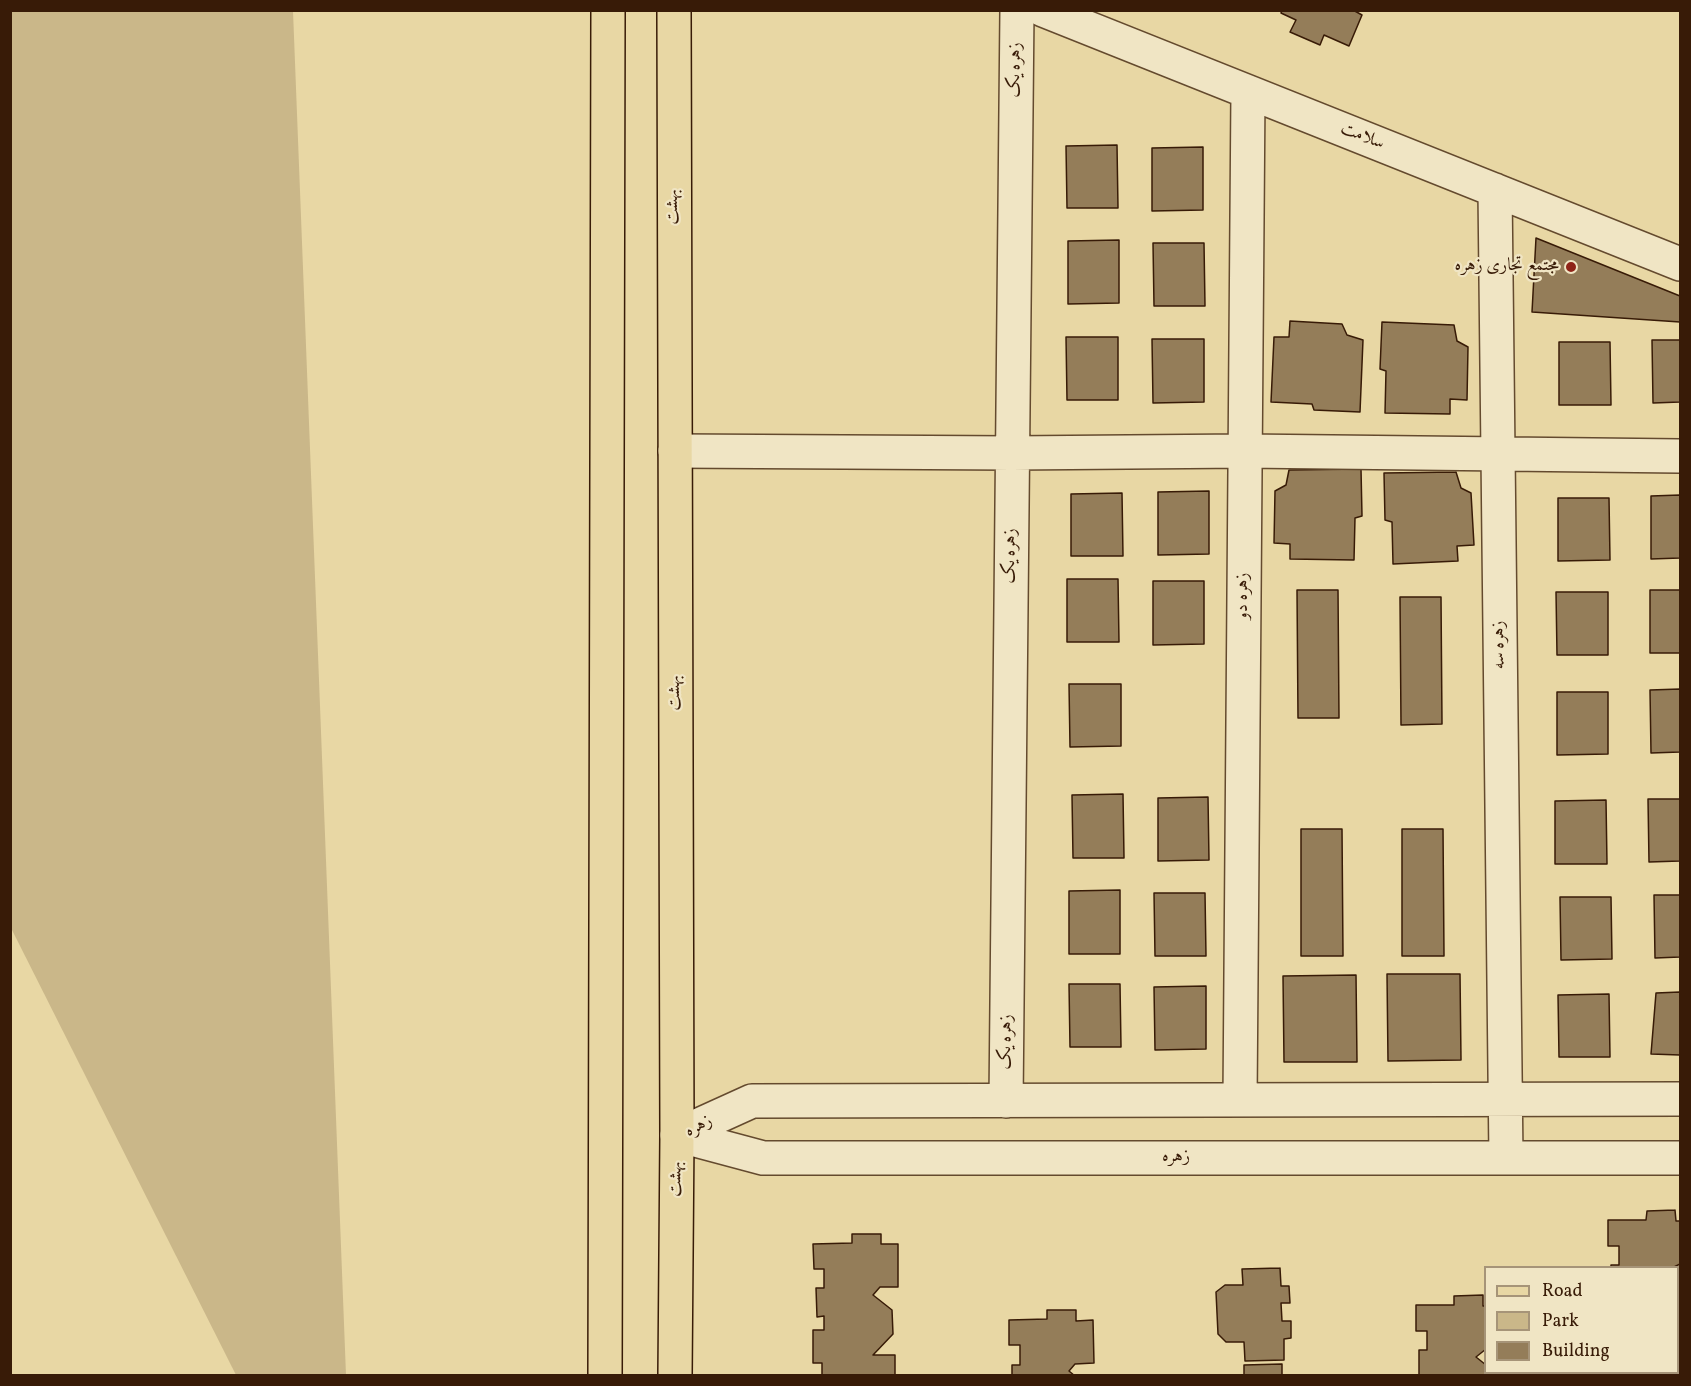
<!DOCTYPE html>
<meta charset="utf-8">
<style>
body{margin:0}
#map{position:relative;width:1691px;height:1386px;overflow:hidden;background:#e8d7a4;font-family:Vollkorn,serif}
canvas{display:block}
.frame{position:absolute;inset:0;border:12px solid #381b07;pointer-events:none}
.legend{position:absolute;left:1484px;top:1266px;width:195px;height:108px;box-sizing:border-box;background:#f0e5c4;border:2px solid #a69478;margin:0;padding:8px 10px;list-style:none;font-size:18px;color:#381b07}
.legend li{display:flex;align-items:center;gap:12px;height:30px}
.legend b{width:30px;border:2px solid #a69478}
</style>
<div id="map">
<canvas width="1691" height="1386"></canvas>
<div class="frame"></div>
<ul class="legend">
<li><b style="height:8px;background:#e8d7a4"></b>Road</li>
<li><b style="height:16px;background:#cab789"></b>Park</li>
<li><b style="height:16px;background:#947d59"></b>Building</li>
</ul>
</div>
<script>
const c = document.querySelector('canvas').getContext('2d');
c.lineJoin = 'round';
function fillPath(path, color) {
  c.fillStyle = color;
  c.fill(path, 'evenodd');
}
function poly(rows) {
  const path = new Path2D();
  for (const r of rows) {
    path.moveTo(r[0], r[1]);
    for (let i = 2; i < r.length; i += 2) path.lineTo(r[i], r[i + 1]);
  }
  return path;
}
function stroke(path, color, width, dash) {
  c.strokeStyle = color;
  c.lineWidth = width;
  c.lineCap = dash ? 'butt' : 'round';
  c.setLineDash(dash || []);
  c.stroke(path);
}
function label(font, color, halo, rows, align = 'center') {
  c.font = font + ' Vollkorn,Amiri,serif';
  c.lineWidth = 4.5;
  c.setLineDash([]);
  c.textBaseline = 'middle';
  c.strokeStyle = halo;
  c.fillStyle = color;
  for (const [text, x, y, turn = 0] of rows) {
    c.save();
    c.translate(x, y);
    c.rotate((+turn || 0) * Math.PI / 180);
    c.textAlign = isNaN(turn) ? turn : align;
    if (halo) c.strokeText(text, 0, 0);
    c.fillText(text, 0, 0);
    c.restore();
  }
}
fillPath(poly([
 [11,10,293,11,346,1375,236,1375,11,928]
]), '#cab789');
const building = poly([
 [1282,10,1353,10,1362,15,1349,46,1324,35,1320,45,1290,32,1296,20,1281,13,1282,10],
 [1117,145,1118,208,1067,208,1066,146,1117,145],
 [1203,147,1203,210,1152,211,1152,148,1203,147],
 [1536,238,1680,296,1680,322,1532,312,1536,238],
 [1119,240,1119,303,1068,304,1068,241,1119,240],
 [1153,243,1204,243,1205,306,1154,306,1153,243],
 [1290,321,1342,324,1347,335,1363,340,1360,412,1314,410,1312,404,1271,402,1274,337,1289,337,1290,321],
 [1382,322,1454,325,1457,341,1468,347,1467,400,1450,399,1450,414,1385,413,1386,371,1380,369,1382,322],
 [1066,337,1118,337,1118,400,1067,400,1066,337],
 [1152,339,1204,339,1204,402,1153,403,1152,339],
 [1652,340,1680,340,1680,402,1653,403,1652,340],
 [1559,342,1610,342,1611,405,1559,405,1559,342],
 [1361,469,1362,516,1355,518,1354,560,1290,559,1290,544,1274,543,1275,491,1286,485,1289,470,1361,469],
 [1456,472,1461,488,1471,493,1474,545,1457,546,1458,561,1393,564,1392,522,1385,520,1384,473,1456,472],
 [1209,491,1209,554,1158,555,1158,492,1209,491],
 [1122,493,1123,556,1071,556,1071,494,1122,493],
 [1680,495,1680,558,1651,559,1651,496,1680,495],
 [1558,498,1609,498,1610,560,1558,561,1558,498],
 [1067,579,1118,579,1119,642,1067,642,1067,579],
 [1153,581,1204,581,1204,644,1153,645,1153,581],
 [1297,590,1338,590,1339,718,1298,718,1297,590],
 [1650,590,1680,590,1680,653,1650,653,1650,590],
 [1556,592,1608,592,1608,655,1557,655,1556,592],
 [1400,597,1441,597,1442,724,1401,725,1400,597],
 [1069,684,1121,684,1121,746,1070,747,1069,684],
 [1680,689,1680,752,1651,753,1650,690,1680,689],
 [1557,692,1608,692,1608,754,1557,755,1557,692],
 [1123,794,1124,858,1073,858,1072,795,1123,794],
 [1208,797,1209,860,1158,861,1158,798,1208,797],
 [1648,799,1680,799,1680,861,1649,862,1648,799],
 [1606,800,1607,864,1555,864,1555,801,1606,800],
 [1301,829,1342,829,1343,956,1301,956,1301,829],
 [1402,829,1443,829,1444,956,1402,956,1402,829],
 [1120,890,1120,954,1069,954,1069,891,1120,890],
 [1154,893,1205,893,1206,956,1155,956,1154,893],
 [1654,895,1680,895,1680,957,1655,958,1654,895],
 [1560,897,1611,897,1612,959,1561,960,1560,897],
 [1387,974,1460,974,1461,1060,1388,1061,1387,974],
 [1356,975,1357,1062,1284,1062,1283,976,1356,975],
 [1069,984,1120,984,1121,1047,1070,1047,1069,984],
 [1206,986,1206,1049,1155,1050,1154,987,1206,986],
 [1680,992,1680,1055,1651,1054,1656,993,1680,992],
 [1609,994,1610,1057,1559,1057,1558,995,1609,994],
 [1675,1210,1676,1221,1680,1221,1680,1264,1672,1268,1611,1268,1611,1265,1619,1265,1619,1246,1608,1246,1608,1220,1646,1220,1647,1211,1675,1210],
 [852,1234,881,1234,881,1244,898,1244,898,1287,880,1287,873,1295,892,1310,893,1334,873,1355,895,1355,895,1376,822,1376,822,1363,813,1363,813,1330,824,1330,824,1316,817,1317,816,1288,824,1288,824,1269,814,1269,813,1244,852,1243,852,1234],
 [1280,1268,1281,1286,1289,1286,1290,1303,1281,1303,1282,1321,1291,1321,1291,1338,1284,1339,1284,1360,1245,1361,1244,1342,1226,1342,1218,1334,1216,1292,1225,1285,1243,1285,1242,1269,1280,1268],
 [1678,1279,1680,1282,1680,1319,1678,1322,1678,1279],
 [1483,1295,1483,1306,1486,1306,1486,1349,1476,1357,1486,1365,1486,1372,1494,1372,1494,1376,1419,1376,1419,1350,1427,1350,1427,1331,1416,1331,1416,1305,1454,1305,1454,1296,1483,1295],
 [1047,1310,1076,1310,1076,1321,1093,1320,1094,1363,1075,1364,1069,1371,1075,1376,1012,1376,1012,1365,1020,1365,1020,1345,1009,1345,1009,1320,1047,1319,1047,1310],
 [1678,1332,1680,1332,1680,1376,1607,1376,1607,1372,1678,1372,1678,1332],
 [1282,1364,1282,1376,1244,1376,1244,1365,1282,1364]
]);
fillPath(building, '#947d59');
stroke(building, '#381b07', 1.5);
const minor = poly([
 [1043,10,1680,264],
 [1495,190,1506,1158],
 [675,451,1012,453,1245,451,1680,456],
 [1240,1100,1248,92],
 [1006,1101,1017,10],
 [677,1135,752,1101,1680,1099],
 [677,1135,763,1158,1680,1158]
]);
const major = poly([
 [674,10,677,1135,675,1376],
 [605,1376,608,10]
]);
stroke(minor, '#644a2e', 36);
stroke(major, '#381b07', 36);
stroke(minor, '#f0e5c4', 33);
stroke(major, '#e8d7a4', 33);
for (const [x, y, r, color] of [
 [1571,267,6,"#8f2418"]
]) {
  const dot = new Path2D();
  dot.arc(x, y, r, 0, 2 * Math.PI);
  c.fillStyle = color;
  c.fill(dot);
  stroke(dot, '#f0e5c4', 2);
}
label('18px', '#381b07', '#f0e5c4', [
 ["زهره یک",1016,70,-89],
 ["سلامت",1362,137,22],
 ["بهشت",674,207,-90],
 ["زهره یک",1011,556,-89],
 ["زهره دو",1244,596,-90],
 ["زهره سه",1500,645,-91],
 ["بهشت",676,693,-90],
 ["زهره یک",1007,1042,-89],
 ["زهره",699,1127,-27],
 ["زهره",1176,1158],
 ["بهشت",677,1179,-89]
]);
label('18px', '#381b07', '#f0e5c4', [
 ["مجتمع تجاری زهره",1559,267]
], 'right');
</script>
